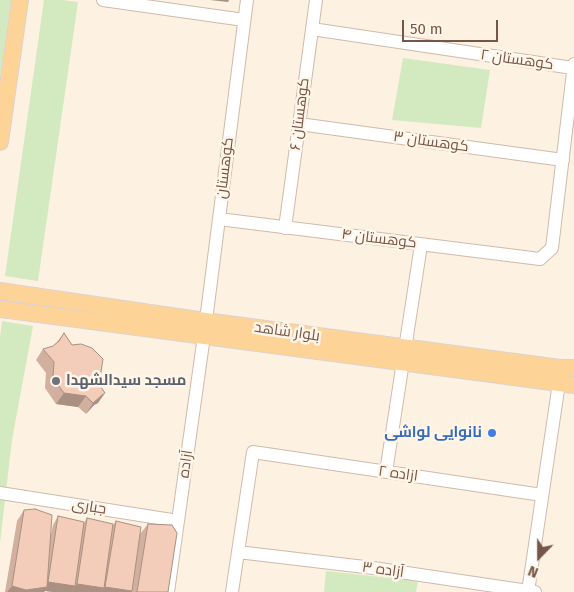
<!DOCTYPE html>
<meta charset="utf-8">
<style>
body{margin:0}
#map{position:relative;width:574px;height:592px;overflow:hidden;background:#fdf1e2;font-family:"Fira Sans",sans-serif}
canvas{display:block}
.north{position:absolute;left:514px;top:532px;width:50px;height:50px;-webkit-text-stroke:4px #fff5e8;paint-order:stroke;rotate:202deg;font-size:14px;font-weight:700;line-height:20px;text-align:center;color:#755648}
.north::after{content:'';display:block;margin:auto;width:18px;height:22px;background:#755648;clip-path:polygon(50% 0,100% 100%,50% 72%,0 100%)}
.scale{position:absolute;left:402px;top:20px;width:96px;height:22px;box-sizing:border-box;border:2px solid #755648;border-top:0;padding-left:6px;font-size:15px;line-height:18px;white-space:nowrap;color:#755648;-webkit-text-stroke:4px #fff5e8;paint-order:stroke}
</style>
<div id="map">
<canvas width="574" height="592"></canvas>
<div class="north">N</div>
<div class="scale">50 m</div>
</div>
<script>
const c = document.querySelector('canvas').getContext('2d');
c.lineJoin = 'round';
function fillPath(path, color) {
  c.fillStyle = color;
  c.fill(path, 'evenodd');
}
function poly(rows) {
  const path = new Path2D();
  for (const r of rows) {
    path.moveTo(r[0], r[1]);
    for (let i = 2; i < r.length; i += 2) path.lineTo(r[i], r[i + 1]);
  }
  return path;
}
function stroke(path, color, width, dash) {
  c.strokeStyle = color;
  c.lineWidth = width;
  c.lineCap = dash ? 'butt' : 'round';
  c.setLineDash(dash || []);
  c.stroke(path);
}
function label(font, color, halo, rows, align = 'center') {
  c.font = font + ' "Fira Sans",Cairo,sans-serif';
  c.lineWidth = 5;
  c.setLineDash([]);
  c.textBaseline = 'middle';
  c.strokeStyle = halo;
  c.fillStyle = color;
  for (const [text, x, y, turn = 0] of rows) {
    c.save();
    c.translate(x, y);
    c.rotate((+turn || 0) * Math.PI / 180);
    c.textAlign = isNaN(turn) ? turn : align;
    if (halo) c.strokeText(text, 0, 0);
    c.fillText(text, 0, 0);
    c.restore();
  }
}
fillPath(poly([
 [0,0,11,0,0,78],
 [44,0,63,0,78,2,38,281,5,276],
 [403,58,490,70,481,128,392,120],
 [2,321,33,326,12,440,0,543,0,337],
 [326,571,418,581,416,592,324,592]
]), '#d3eac0');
const minor = poly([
 [103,0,244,20],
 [312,29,573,68],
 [299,124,563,160],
 [219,219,540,259,552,248,574,64],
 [285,228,316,0],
 [386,472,421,245],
 [0,493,178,521],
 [238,552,373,568,535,592],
 [168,592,204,336,247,0],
 [232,592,253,452,542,495],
 [528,592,559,383]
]);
const major = poly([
 [0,142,20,0],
 [0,291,205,321,560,368,574,368],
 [0,309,574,385]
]);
stroke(minor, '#d0baab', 14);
stroke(major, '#dbd3cf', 18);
stroke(minor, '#fff', 12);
stroke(major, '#fdd398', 16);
fillPath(poly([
 [64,333,99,384,98,403,94,405,86,414,78,407,56,404,45,388,46,373,36,360,43,349,53,346,57,342],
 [24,510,50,539,53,525,58,516,84,523,87,518,113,525,116,521,140,534,148,524,168,592,53,592,45,591,44,592,5,592,17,521]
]), '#d1b09f');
fillPath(poly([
 [210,0,229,0,228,2],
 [64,393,86,396,78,407,56,404],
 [105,393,98,403,94,405,86,414,93,403,102,395],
 [48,582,75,586,71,592,53,592,45,591,44,592,7,592,12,586,44,588],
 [77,584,104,588,101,592,71,592],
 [105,587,132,591,131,592,101,592]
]), '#aa9082');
const building = poly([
 [64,333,72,345,81,344,92,348,103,359,99,384,105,393,102,395,93,403,86,396,64,393,53,378,54,362,43,349,53,346,59,341,64,333],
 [35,509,52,515,47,587,26,590,12,586,24,510,35,509],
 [58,516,84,522,75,586,48,582,58,516],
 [87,518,113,524,104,588,77,584,87,518],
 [116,521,141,527,132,591,105,587,116,521],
 [148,524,172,525,177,533,168,592,137,592,148,524]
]);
fillPath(building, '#f3cdb9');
stroke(building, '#aa9082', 1);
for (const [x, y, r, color] of [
 [56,381,5,"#6b7280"],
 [492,433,5,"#3f7fe0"]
]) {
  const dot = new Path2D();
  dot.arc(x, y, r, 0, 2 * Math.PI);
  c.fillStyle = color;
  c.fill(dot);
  stroke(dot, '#fff5e8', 2);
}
label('15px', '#755648', '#fff5e8', [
 ["کوهستان ۲",517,60,8],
 ["کوهستان ۶",300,114,-83],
 ["کوهستان ۳",431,142,8],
 ["کوهستان",225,168,-83],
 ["کوهستان ۴",379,239,7],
 ["بلوار شاهد",287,332,8],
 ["آزاده",186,464,-82],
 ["ازاده ۲",398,474,8],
 ["جباری",89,507,9],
 ["آزاده ۳",383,570,8]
]);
label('bold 15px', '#5b616d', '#fff5e8', [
 ["مسجد سیدالشهدا",66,381]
], 'left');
label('bold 15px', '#366cbe', '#fff5e8', [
 ["نانوایی لواشی",482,433]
], 'right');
</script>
